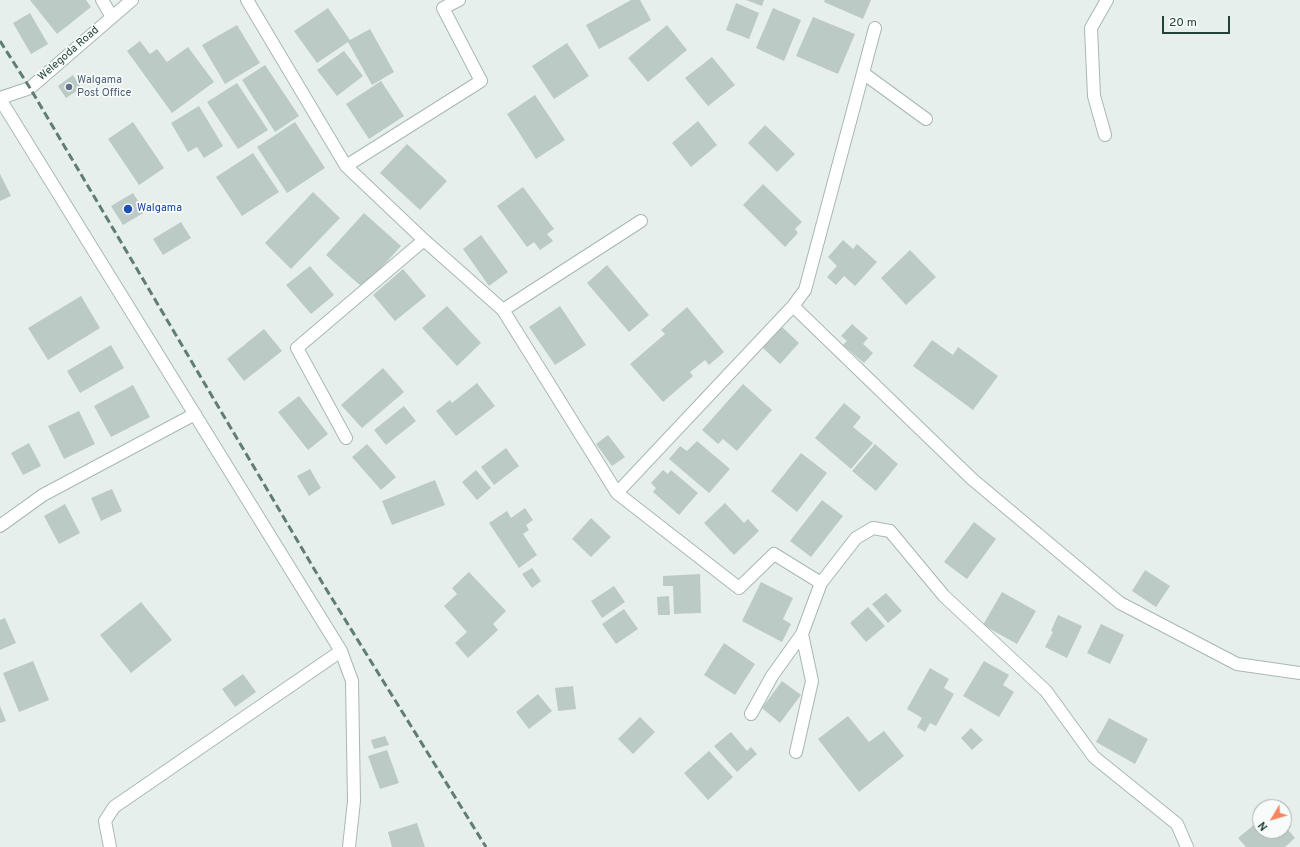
<!DOCTYPE html>
<style>
body{margin:0}
#map{position:relative;width:1300px;height:847px;overflow:hidden;background:#e6efeb;font-family:Overpass,sans-serif}
canvas{display:block}
.north{position:absolute;left:1252px;top:799px;width:40px;height:40px;box-sizing:border-box;background:#f7fbf9;border:1px solid #a3b1ad;border-radius:50%;rotate:232deg;font-size:11px;font-weight:700;line-height:16px;text-align:center;color:#24423a}
.north::after{content:'';display:block;margin:auto;width:14px;height:18px;background:#f4845f;clip-path:polygon(50% 0,100% 100%,50% 72%,0 100%)}
.scale{position:absolute;left:1162px;top:16px;width:68px;height:18px;box-sizing:border-box;border:2px solid #24423a;border-top:0;padding-left:5px;font-size:12px;line-height:14px;white-space:nowrap;color:#24423a;-webkit-text-stroke:3px #f7fbf9;paint-order:stroke}
</style>
<div id="map">
<canvas width="1300" height="847"></canvas>
<div class="north">N</div>
<div class="scale">20 m</div>
</div>
<script>
const c = document.querySelector('canvas').getContext('2d');
c.lineJoin = 'round';
function fillPath(path, color) {
  c.fillStyle = color;
  c.fill(path, 'evenodd');
}
function poly(rows) {
  const path = new Path2D();
  for (const r of rows) {
    path.moveTo(r[0], r[1]);
    for (let i = 2; i < r.length; i += 2) path.lineTo(r[i], r[i + 1]);
  }
  return path;
}
function stroke(path, color, width, dash) {
  c.strokeStyle = color;
  c.lineWidth = width;
  c.lineCap = dash ? 'butt' : 'round';
  c.setLineDash(dash || []);
  c.stroke(path);
}
function label(font, color, halo, rows, align = 'center') {
  c.font = font + ' Overpass,sans-serif';
  c.lineWidth = 3.5;
  c.setLineDash([]);
  c.textBaseline = 'middle';
  c.strokeStyle = halo;
  c.fillStyle = color;
  for (const [text, x, y, turn = 0] of rows) {
    c.save();
    c.translate(x, y);
    c.rotate((+turn || 0) * Math.PI / 180);
    c.textAlign = isNaN(turn) ? turn : align;
    if (halo) c.strokeText(text, 0, 0);
    c.fillText(text, 0, 0);
    c.restore();
  }
}
fillPath(poly([
 [30,0,86,0,91,7,57,34],
 [631,0,640,0,651,20,599,49,586,25],
 [746,0,764,0,762,6],
 [825,0,871,0,863,19,824,2],
 [736,3,759,13,749,39,726,30],
 [328,8,350,40,370,29,394,72,372,85,348,42,317,63,294,31],
 [773,8,801,20,784,61,756,48],
 [30,13,48,44,31,54,13,23],
 [813,17,855,34,838,74,796,56],
 [237,25,260,63,225,84,202,45],
 [667,25,687,50,648,82,628,58],
 [140,41,150,54,157,49,167,62,188,47,214,82,172,113,127,51],
 [567,43,589,76,554,99,532,66],
 [344,51,363,76,337,96,317,70],
 [712,57,735,85,708,106,685,78],
 [265,65,299,116,275,132,242,80],
 [73,75,81,88,66,98,58,86],
 [381,81,404,116,369,139,346,104],
 [237,83,268,130,238,149,207,102],
 [535,95,565,140,536,159,507,114],
 [199,106,223,146,204,158,197,147,188,152,171,123],
 [698,121,717,145,691,167,672,143],
 [133,122,164,168,139,185,108,139],
 [295,122,325,168,287,193,257,147],
 [765,125,795,154,777,172,748,143],
 [407,144,447,181,420,210,380,173],
 [253,153,279,192,242,216,216,177],
 [0,174,11,196,0,201],
 [763,184,802,222,795,229,798,233,785,247,743,205],
 [523,187,554,229,547,234,553,241,540,250,534,242,527,247,497,206],
 [313,192,340,218,291,269,265,243],
 [133,193,145,212,123,225,111,206],
 [364,213,401,246,363,288,326,255],
 [181,222,191,238,163,255,153,239],
 [481,235,508,272,489,286,463,249],
 [843,240,853,249,857,244,877,262,855,286,844,276,836,285,827,277,837,266,828,257],
 [910,250,936,277,906,305,881,278],
 [607,265,649,315,629,332,587,283],
 [310,266,334,295,311,314,286,285],
 [403,269,426,296,395,321,373,295],
 [81,296,100,328,48,360,28,328],
 [447,306,481,343,457,366,422,328],
 [560,306,586,345,555,365,529,327],
 [687,307,724,352,709,365,705,360,690,372,693,376,663,402,630,364,665,334,661,330],
 [852,324,868,338,863,344,873,353,864,363,843,345,847,341,841,336],
 [781,326,799,343,780,364,762,347],
 [264,329,282,351,244,381,227,359],
 [932,340,953,355,958,347,998,376,973,410,913,366],
 [111,345,124,368,80,393,67,371],
 [383,368,404,392,362,428,341,405],
 [477,383,495,406,456,436,436,411,450,400,452,403],
 [743,384,772,410,737,451,723,439,718,444,702,430],
 [133,385,150,417,111,437,94,406],
 [299,396,328,434,308,450,278,412],
 [844,403,861,417,853,427,873,443,851,469,815,438],
 [404,406,416,421,386,445,374,430],
 [79,411,95,444,64,459,48,426],
 [608,435,625,457,612,466,596,444],
 [697,441,730,469,709,493,669,459,680,446,687,451],
 [29,443,41,466,23,475,11,453],
 [367,444,396,477,381,490,352,457],
 [875,444,898,464,876,491,852,471],
 [506,448,519,466,494,485,481,467],
 [801,453,827,473,797,512,771,491],
 [310,469,321,488,309,496,297,476],
 [476,470,491,488,477,500,462,482],
 [663,470,668,474,671,470,698,493,679,515,653,492,656,488,651,483],
 [435,480,445,505,392,525,382,501],
 [112,489,122,511,101,521,91,498],
 [822,500,843,516,811,557,790,541],
 [725,503,744,523,748,519,759,531,734,555,704,523],
 [65,504,80,533,59,544,44,516],
 [525,508,533,520,526,525,529,530,523,534,537,555,519,568,489,523,507,511,511,518],
 [591,518,611,537,591,557,572,539],
 [974,522,996,539,967,579,944,562],
 [532,568,541,581,532,588,522,574],
 [1145,570,1170,586,1156,607,1132,591],
 [469,572,506,611,493,624,498,630,468,658,455,643,467,632,444,606,457,594,452,588],
 [700,574,701,613,674,614,673,586,663,586,663,576],
 [761,582,793,598,783,619,791,624,782,642,742,621],
 [614,586,625,602,602,618,591,601],
 [1002,592,1036,611,1017,644,983,625],
 [886,593,902,611,888,623,872,604],
 [669,596,670,615,658,615,657,597],
 [141,602,172,640,131,673,100,635],
 [868,607,885,626,866,642,850,623],
 [624,609,638,629,616,644,602,624],
 [1058,615,1082,626,1067,658,1045,647,1053,632,1051,631],
 [5,618,16,643,0,650,0,620],
 [1101,624,1124,635,1110,664,1087,653],
 [724,643,755,664,735,695,704,675],
 [33,661,49,700,19,712,3,673],
 [984,661,1009,675,1003,685,1014,692,999,717,963,696],
 [930,668,949,679,944,688,954,694,936,726,930,723,925,732,917,727,922,718,907,709],
 [243,674,256,692,235,707,222,689],
 [782,681,801,695,780,723,762,708],
 [573,686,576,709,558,711,555,688],
 [538,694,552,711,529,729,516,712],
 [0,706,6,721,0,723],
 [848,716,869,742,884,731,904,756,859,792,818,739],
 [640,717,655,732,633,754,618,739],
 [1109,718,1148,739,1135,764,1096,742],
 [971,728,983,740,972,750,961,738],
 [731,732,747,751,751,747,757,754,737,772,714,746],
 [385,736,389,745,374,749,371,740],
 [387,750,399,783,380,789,368,756],
 [709,751,733,777,708,800,684,773],
 [1260,820,1260,831,1284,831,1284,825,1295,838,1285,847,1246,847,1238,838],
 [417,823,425,847,392,847,388,832]
]), '#bbcac4');
const minor = poly([
 [102,0,112,17],
 [247,0,346,166,424,240,503,310,617,493,739,588,774,554,821,583,856,538,873,528,890,531,944,596,1046,691,1094,757,1177,824,1187,847],
 [863,73,926,119],
 [0,98,30,88,132,0],
 [0,99,341,651,352,681,354,801,349,847],
 [1105,135,1094,96,1091,28,1107,0],
 [346,166,481,81,443,8,459,0],
 [793,306,972,479,1120,603,1237,664,1300,673],
 [503,310,641,221],
 [346,438,297,348,424,240],
 [617,493,793,306,805,290,875,28],
 [0,526,43,495,195,414],
 [751,714,772,676,802,634],
 [796,752,812,681,802,634,821,583],
 [110,847,105,821,114,807,341,651]
]);
stroke(minor, '#a8b8b2', 14);
stroke(minor, '#fff', 12);
stroke(poly([
 [0,41,30,88,323,584,486,847]
]), '#5f7d75', 3, [8, 4]);
for (const [x, y, r, color] of [
 [69,87,4,"#5c6f8a"],
 [128,209,5,"#1a4fb4"]
]) {
  const dot = new Path2D();
  dot.arc(x, y, r, 0, 2 * Math.PI);
  c.fillStyle = color;
  c.fill(dot);
  stroke(dot, '#f7fbf9', 1.5);
}
label('11px', '#24423a', '#f7fbf9', [
 ["Welegoda Road",69,54,-41]
]);
label('11px', '#4e5e75', '#f7fbf9', [
 ["Walgama",77,81],
 ["Post Office",77,94]
], 'left');
label('11px', '#164399', '#f7fbf9', [
 ["Walgama",137,209]
], 'left');
</script>
